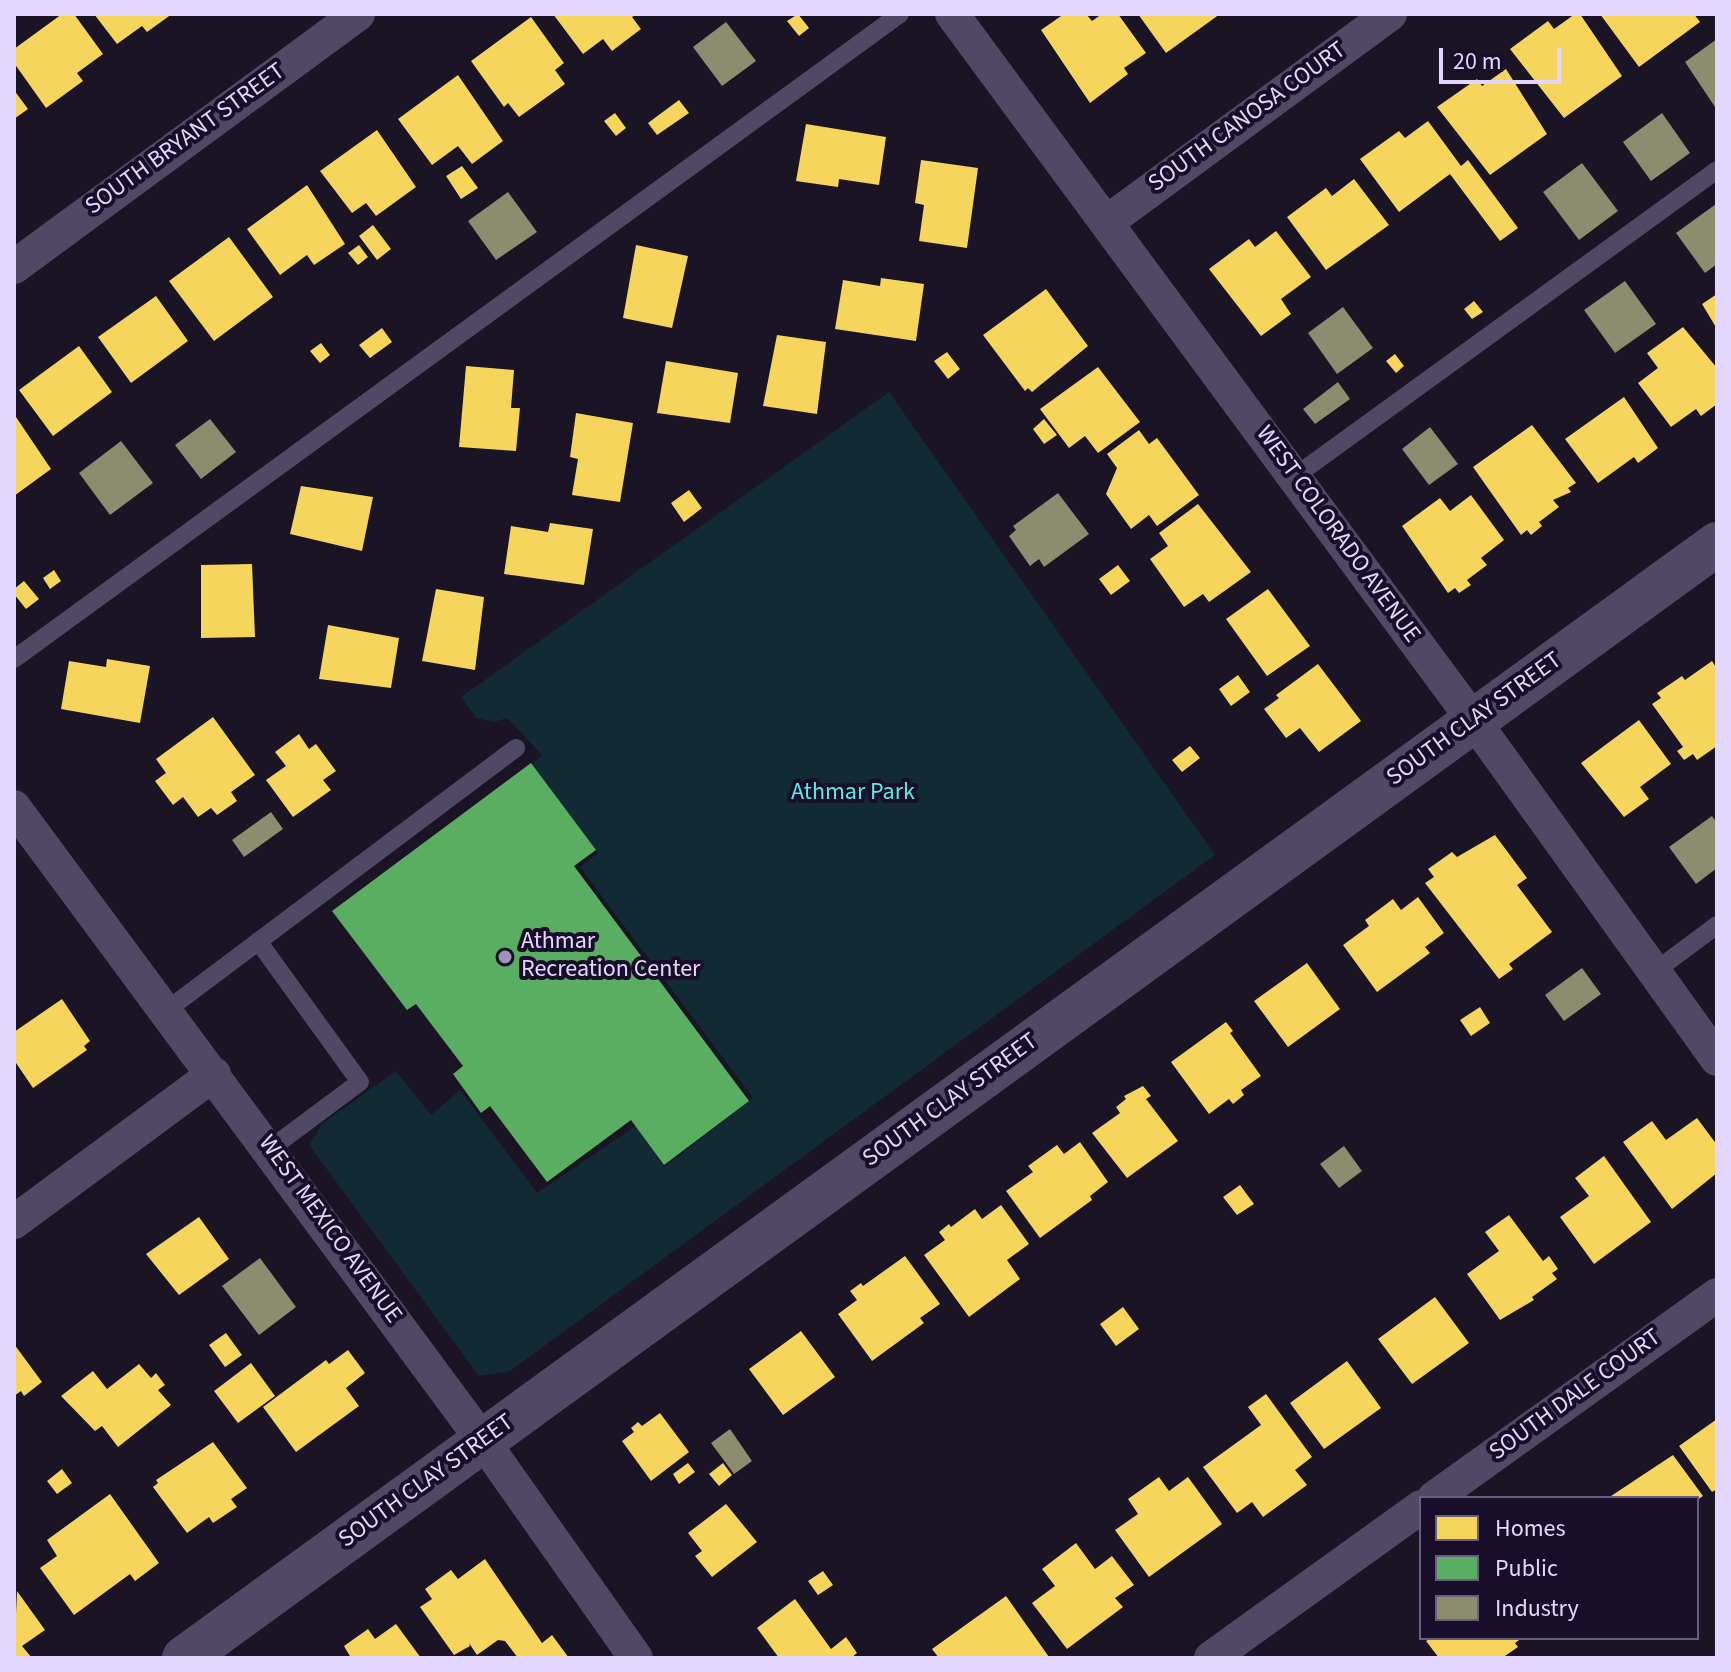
<!DOCTYPE html>
<style>
body{margin:0}
#map{position:relative;width:1731px;height:1672px;overflow:hidden;background:#1a1424;font-family:"Source Sans 3",sans-serif}
canvas{display:block}
.frame{position:absolute;inset:0;border:16px solid #e4d7ff;pointer-events:none}
.legend{position:absolute;left:1419px;top:1496px;width:280px;height:144px;box-sizing:border-box;background:#190e2a;border:2px solid #6a5e7f;margin:0;padding:10px 14px;list-style:none;font-size:24px;color:#e4d7ff}
.legend li{display:flex;align-items:center;gap:16px;height:40px}
.legend b{width:40px;border:2px solid #6a5e7f}
.scale{position:absolute;left:1439px;top:48px;width:122px;height:36px;box-sizing:border-box;border:4px solid #e4d7ff;border-top:0;padding-left:10px;font-size:24px;line-height:28px;white-space:nowrap;color:#e4d7ff;-webkit-text-stroke:6px #190e2a;paint-order:stroke}
</style>
<div id="map">
<canvas width="1731" height="1672"></canvas>
<div class="frame"></div>
<ul class="legend">
<li><b style="height:22px;background:#f6d55c"></b>Homes</li>
<li><b style="height:22px;background:#5aae61"></b>Public</li>
<li><b style="height:22px;background:#8c8c6e"></b>Industry</li>
</ul>
<div class="scale">20 m</div>
</div>
<script>
const c = document.querySelector('canvas').getContext('2d');
c.lineJoin = 'round';
function fillPath(path, color) {
  c.fillStyle = color;
  c.fill(path, 'evenodd');
}
function poly(rows) {
  const path = new Path2D();
  for (const r of rows) {
    path.moveTo(r[0], r[1]);
    for (let i = 2; i < r.length; i += 2) path.lineTo(r[i], r[i + 1]);
  }
  return path;
}
function stroke(path, color, width, dash) {
  c.strokeStyle = color;
  c.lineWidth = width;
  c.lineCap = dash ? 'butt' : 'round';
  c.setLineDash(dash || []);
  c.stroke(path);
}
function label(font, color, halo, rows, align = 'center') {
  c.font = font + ' "Source Sans 3",sans-serif';
  c.lineWidth = 8;
  c.setLineDash([]);
  c.textBaseline = 'middle';
  c.strokeStyle = halo;
  c.fillStyle = color;
  for (const [text, x, y, turn = 0] of rows) {
    c.save();
    c.translate(x, y);
    c.rotate((+turn || 0) * Math.PI / 180);
    c.textAlign = isNaN(turn) ? turn : align;
    if (halo) c.strokeText(text, 0, 0);
    c.fillText(text, 0, 0);
    c.restore();
  }
}
fillPath(poly([
 [889,392,1215,855,510,1371,479,1376,309,1145,323,1123,396,1071,431,1115,460,1090,537,1193,637,1125,664,1167,753,1098,580,867,598,853,531,765,542,755,507,718,494,722,476,718,461,697]
]), '#112a33');
fillPath(poly([
 [62,14,74,14,103,54,77,73,83,81,46,108,14,63,14,49],
 [94,14,172,14,147,32,142,26,117,44],
 [553,14,637,14,632,17,641,29,612,51,603,39,583,54],
 [798,14,809,28,799,36,787,21],
 [1064,14,1086,14,1092,21,1102,14,1118,14,1146,53,1124,68,1128,74,1090,103,1041,30],
 [1138,14,1220,14,1166,53],
 [1575,14,1580,14,1622,76,1564,118,1510,49,1548,21,1554,29],
 [1600,14,1694,14,1700,22,1639,67],
 [531,17,564,63,555,70,565,84,519,117,508,103,504,107,471,61],
 [1506,69,1547,134,1490,175,1437,107,1477,79,1482,86],
 [458,75,503,141,472,164,458,146,432,165,398,119],
 [14,90,28,109,14,119],
 [679,100,689,113,657,135,648,123],
 [615,113,626,128,616,136,604,121],
 [1428,121,1461,166,1468,160,1518,228,1500,241,1450,174,1399,212,1360,159,1399,131,1405,138],
 [806,124,886,137,879,185,839,179,838,187,796,181],
 [377,130,416,187,376,216,366,203,352,213,320,171],
 [921,160,978,168,967,248,919,241,924,205,915,203],
 [462,166,478,188,461,199,446,176],
 [1354,179,1389,225,1326,270,1287,217,1326,188,1332,196],
 [307,185,345,244,314,265,307,255,280,275,247,229],
 [373,225,391,249,377,260,359,236],
 [1276,231,1311,277,1281,299,1291,314,1261,336,1209,269,1249,239,1255,247],
 [229,237,273,297,214,341,169,281],
 [359,245,368,257,358,265,348,253],
 [636,245,688,256,672,328,623,318],
 [881,278,924,284,916,341,835,329,843,280,880,286],
 [1046,289,1088,346,1032,392,1028,388,1025,391,983,335],
 [1717,294,1717,329,1702,304],
 [156,296,188,341,131,383,98,337],
 [1474,301,1483,312,1472,319,1464,309],
 [1683,327,1717,368,1717,404,1701,416,1696,409,1671,427,1638,383,1658,368,1647,353],
 [382,328,392,342,370,358,359,345],
 [777,335,826,342,817,414,763,406],
 [321,343,330,355,320,363,310,351],
 [79,346,112,392,53,436,19,390],
 [947,352,960,369,948,379,934,361],
 [1395,354,1404,366,1396,373,1386,361],
 [666,361,738,373,730,423,657,413],
 [466,366,514,370,511,408,520,408,516,451,459,447],
 [1098,367,1140,422,1098,453,1085,436,1069,448,1040,409],
 [1624,397,1658,448,1638,463,1634,457,1598,483,1565,439],
 [576,413,633,423,620,502,572,495,578,459,570,457],
 [14,414,51,469,14,496],
 [1044,419,1057,435,1044,444,1033,429],
 [1532,425,1576,483,1568,488,1571,492,1553,500,1559,507,1539,522,1542,526,1531,535,1527,530,1521,535,1473,467],
 [1139,430,1149,444,1157,438,1199,495,1157,526,1149,515,1131,529,1106,494,1117,468,1107,454],
 [301,486,373,497,362,551,290,534],
 [689,490,702,508,684,522,671,503],
 [1471,495,1504,540,1481,558,1487,565,1467,580,1471,585,1459,593,1455,588,1448,593,1402,526,1440,498,1450,511],
 [1198,504,1251,572,1209,602,1203,594,1184,607,1150,559,1168,546,1159,533],
 [550,523,593,529,584,585,504,574,511,526,548,532],
 [252,564,255,637,201,638,201,565],
 [1118,565,1130,581,1111,595,1099,579],
 [54,570,61,581,50,589,43,578],
 [24,581,39,599,26,609,14,594,14,589],
 [436,589,484,597,475,670,422,661],
 [1268,589,1310,646,1267,676,1226,619],
 [328,625,399,638,391,688,319,679],
 [107,659,150,666,140,723,61,709,69,661,106,667],
 [1712,661,1717,669,1717,746,1697,760,1693,754,1684,760,1677,751,1683,747,1652,704,1661,698,1657,693,1682,676,1685,680],
 [1318,664,1361,721,1319,752,1300,728,1286,738,1264,709,1279,698,1276,695],
 [1238,675,1250,692,1231,706,1219,689],
 [213,717,255,775,231,792,237,801,217,815,211,808,198,817,183,797,173,805,155,781,166,773,156,759],
 [1639,720,1671,764,1640,787,1649,799,1624,817,1581,763],
 [299,734,309,749,316,744,336,771,323,780,331,790,293,817,266,780,286,766,275,752],
 [1190,746,1200,758,1182,772,1172,760],
 [1495,835,1527,878,1517,885,1552,932,1509,964,1513,969,1499,979,1425,883,1434,877,1428,869,1452,852,1457,857],
 [1418,897,1444,933,1425,947,1430,953,1377,992,1343,945,1369,926,1365,920,1393,899,1401,910],
 [1307,963,1340,1009,1288,1047,1254,1001],
 [62,999,90,1041,84,1046,87,1050,33,1088,14,1060,14,1032],
 [1480,1007,1490,1023,1471,1036,1460,1020],
 [1226,1022,1233,1031,1230,1033,1261,1076,1241,1090,1244,1095,1233,1104,1229,1099,1209,1114,1171,1062],
 [1143,1086,1151,1096,1146,1099,1178,1141,1127,1178,1092,1133,1120,1113,1116,1107,1126,1099,1124,1096],
 [1697,1118,1717,1145,1717,1173,1672,1209,1623,1142,1652,1121,1666,1140],
 [1080,1142,1108,1182,1090,1196,1092,1200,1040,1238,1006,1191,1033,1172,1028,1166,1057,1145,1064,1154],
 [1604,1156,1651,1222,1594,1264,1560,1217,1589,1196,1575,1178],
 [1240,1185,1254,1204,1237,1215,1223,1197],
 [1001,1205,1029,1244,1007,1260,1020,1279,969,1317,924,1255,945,1240,939,1232,949,1224,951,1227,975,1209,982,1219],
 [1509,1215,1543,1261,1549,1256,1558,1269,1552,1273,1557,1279,1532,1297,1534,1300,1500,1320,1467,1274,1499,1251,1485,1232],
 [199,1217,229,1259,179,1295,146,1254],
 [905,1256,940,1304,920,1318,924,1323,872,1361,838,1314,857,1300,850,1291,861,1283,863,1286],
 [1435,1297,1469,1343,1412,1384,1378,1339],
 [1123,1307,1139,1329,1116,1346,1100,1324],
 [801,1331,835,1377,783,1415,749,1369],
 [226,1333,242,1355,225,1367,209,1345],
 [14,1344,42,1382,24,1396,21,1391,14,1396],
 [348,1350,365,1373,346,1388,359,1406,296,1452,263,1407,326,1360,329,1364],
 [1347,1361,1381,1408,1324,1449,1290,1403],
 [251,1363,275,1396,238,1423,214,1391],
 [139,1364,151,1378,156,1373,165,1385,158,1390,171,1405,118,1447,102,1426,95,1431,61,1396,93,1371,107,1389],
 [1266,1394,1312,1457,1295,1470,1307,1485,1263,1517,1252,1502,1237,1513,1203,1467,1261,1425,1248,1407],
 [660,1413,689,1452,651,1481,622,1441,634,1432,631,1428,638,1422,642,1426],
 [1717,1419,1717,1489,1712,1492,1679,1446],
 [213,1442,247,1488,231,1499,237,1507,213,1523,209,1517,187,1533,153,1487,158,1483,156,1480],
 [1673,1455,1703,1496,1697,1500,1608,1498],
 [688,1463,695,1472,679,1484,673,1474],
 [723,1463,732,1475,719,1486,709,1474],
 [62,1469,72,1483,57,1494,47,1481],
 [1159,1477,1169,1491,1188,1477,1222,1524,1149,1577,1115,1530,1138,1514,1128,1499],
 [110,1494,159,1563,135,1581,130,1574,74,1615,40,1568,57,1556,47,1540],
 [726,1504,757,1542,712,1577,695,1556,702,1551,688,1533],
 [1076,1543,1095,1569,1112,1556,1134,1585,1115,1598,1123,1607,1067,1649,1032,1603,1055,1586,1042,1569],
 [485,1559,542,1643,552,1635,569,1658,518,1658,505,1641,498,1640,477,1655,469,1643,470,1646,454,1655,420,1607,432,1599,425,1589,451,1570,458,1579],
 [823,1571,833,1585,818,1595,808,1581],
 [17,1591,45,1630,22,1646,32,1658,14,1658],
 [1006,1596,1049,1657,939,1658,932,1649],
 [795,1599,831,1649,846,1637,857,1653,851,1658,779,1658,757,1628],
 [396,1624,421,1658,351,1658,344,1646,368,1629,375,1639],
 [1431,1638,1522,1638,1515,1643,1518,1647,1502,1658,1439,1658,1426,1641]
]), '#f6d55c');
fillPath(poly([
 [531,763,596,850,574,866,749,1101,664,1165,631,1120,547,1182,490,1106,481,1113,453,1074,463,1066,416,1004,407,1010,332,911]
]), '#5aae61');
fillPath(poly([
 [726,22,756,61,722,86,693,47],
 [1717,39,1717,110,1685,62],
 [1662,113,1690,153,1651,181,1623,142],
 [1582,163,1618,211,1579,240,1543,192],
 [508,192,537,232,496,260,468,221],
 [1716,204,1717,264,1705,273,1676,233],
 [1625,281,1656,324,1615,353,1584,310],
 [1343,307,1373,348,1337,374,1308,333],
 [1338,382,1350,399,1315,424,1303,409],
 [210,419,236,452,201,479,175,445],
 [1430,427,1458,464,1429,485,1402,449],
 [121,441,153,483,110,515,79,473],
 [1058,493,1089,534,1044,567,1039,559,1030,566,1009,536,1016,530,1013,526],
 [271,812,283,829,244,857,232,840],
 [1712,816,1717,823,1717,868,1696,884,1669,847],
 [1582,968,1601,994,1564,1021,1545,995],
 [1344,1146,1362,1171,1339,1188,1320,1164],
 [260,1258,296,1307,259,1335,222,1286],
 [730,1429,752,1461,734,1474,711,1443]
]), '#8c8c6e');
stroke(poly([
 [1294,477,1717,170],
 [14,659,900,14],
 [258,941,360,1082,270,1149],
 [1654,972,1717,925],
 [167,1010,516,748]
]), '#504965', 18);
stroke(poly([
 [952,14,1474,721,1717,1059],
 [1107,222,1390,14],
 [14,267,358,14],
 [14,807,483,1441,636,1658],
 [14,1222,214,1074],
 [1434,1498,1717,1295],
 [1211,1658,1421,1507]
]), '#504965', 34);
stroke(poly([
 [184,1658,1717,544]
]), '#504965', 44);
for (const [x, y, r, color] of [
 [505,957,8,"#9d93b2"]
]) {
  const dot = new Path2D();
  dot.arc(x, y, r, 0, 2 * Math.PI);
  c.fillStyle = color;
  c.fill(dot);
  stroke(dot, '#190e2a', 3);
}
label('24px', '#e4d7ff', '#190e2a', [
 ["SOUTH CANOSA COURT",1248,118,-36],
 ["SOUTH BRYANT STREET",186,140,-36],
 ["WEST COLORADO AVENUE",1337,535,54],
 ["SOUTH CLAY STREET",1475,720,-36],
 ["SOUTH CLAY STREET",951,1101,-36],
 ["WEST MEXICO AVENUE",329,1230,54],
 ["SOUTH DALE COURT",1576,1396,-36],
 ["SOUTH CLAY STREET",427,1482,-36]
]);
label('24px', '#58ebe6', '#190e2a', [
 ["Athmar Park",853,794]
]);
label('24px', '#e4d7ff', '#190e2a', [
 ["Athmar",521,943],
 ["Recreation Center",521,971]
], 'left');
</script>
